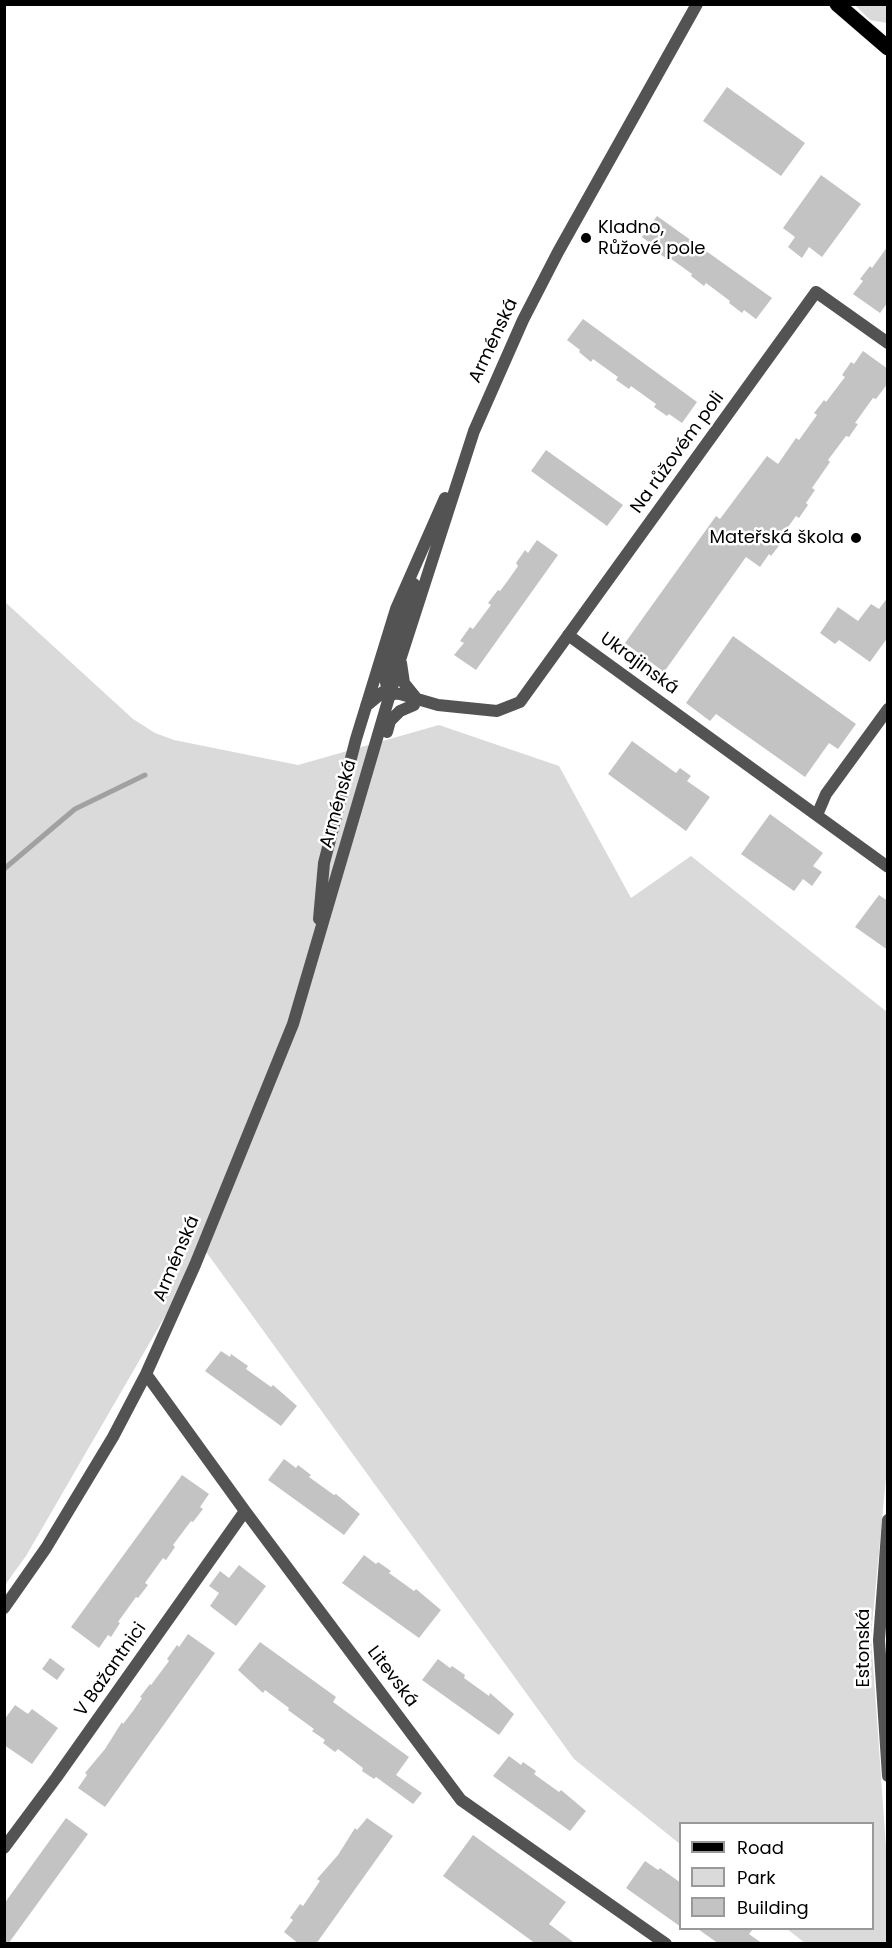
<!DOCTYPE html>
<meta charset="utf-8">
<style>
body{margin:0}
#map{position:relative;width:892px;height:1948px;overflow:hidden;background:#fff;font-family:Poppins,sans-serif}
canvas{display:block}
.frame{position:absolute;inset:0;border:6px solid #000;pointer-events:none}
.legend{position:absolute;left:679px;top:1822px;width:195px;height:108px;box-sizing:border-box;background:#fff;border:2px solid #999;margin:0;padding:8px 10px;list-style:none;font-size:18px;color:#000}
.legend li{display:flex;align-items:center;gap:12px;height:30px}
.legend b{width:30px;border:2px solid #999}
</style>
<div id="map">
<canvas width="892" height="1948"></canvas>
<div class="frame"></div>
<ul class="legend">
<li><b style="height:8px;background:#000"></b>Road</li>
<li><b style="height:16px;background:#dadada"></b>Park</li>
<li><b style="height:16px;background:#c3c3c3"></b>Building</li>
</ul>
</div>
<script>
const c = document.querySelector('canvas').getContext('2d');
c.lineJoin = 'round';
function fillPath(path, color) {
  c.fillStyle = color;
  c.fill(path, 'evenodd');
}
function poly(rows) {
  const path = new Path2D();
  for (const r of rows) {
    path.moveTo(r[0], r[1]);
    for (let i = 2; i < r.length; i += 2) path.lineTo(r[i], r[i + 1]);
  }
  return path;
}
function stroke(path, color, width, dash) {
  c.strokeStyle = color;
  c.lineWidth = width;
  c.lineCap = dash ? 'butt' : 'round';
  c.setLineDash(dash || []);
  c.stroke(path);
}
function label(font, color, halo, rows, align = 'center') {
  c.font = font + ' Poppins,sans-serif';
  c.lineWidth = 5;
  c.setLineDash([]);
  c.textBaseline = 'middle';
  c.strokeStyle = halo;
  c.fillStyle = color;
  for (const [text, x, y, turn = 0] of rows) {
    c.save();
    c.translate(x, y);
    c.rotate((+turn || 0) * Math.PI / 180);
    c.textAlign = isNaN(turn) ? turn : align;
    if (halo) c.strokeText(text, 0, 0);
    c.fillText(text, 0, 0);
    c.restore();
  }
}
fillPath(poly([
 [855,5,887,5,887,23,870,20],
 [5,602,133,719,155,733,174,740,298,765,439,725,559,766,631,898,691,856,887,1012,888,1456,871,1636,887,1861,887,1943,805,1943,787,1929,872,1928,872,1824,680,1824,680,1844,574,1759,204,1249,26,1556,5,1585]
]), '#dadada');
stroke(poly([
 [4,869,75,809,145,775]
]), '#a1a1a1', 5);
fillPath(poly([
 [727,87,805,143,781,176,703,121],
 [821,175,861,204,822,257,809,247,802,258,788,247,795,237,783,228],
 [657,216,772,298,756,319,744,310,742,313,729,303,730,301,706,283,704,286,691,276,692,274,667,256,666,258,652,249,654,246,642,237],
 [888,246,888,302,880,313,853,294,863,281,860,279,870,266,872,268],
 [583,319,697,402,682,423,669,414,667,416,654,407,656,404,631,386,629,389,616,380,618,377,593,359,591,362,579,352,580,350,567,340],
 [863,351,888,369,888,383,876,399,873,398,855,423,858,424,849,437,846,436,828,460,830,462,812,488,815,490,806,503,808,505,799,518,796,516,778,541,781,543,771,556,769,554,760,567,746,557,664,672,625,643,716,516,720,519,767,456,778,464,796,438,799,440,817,415,814,413,824,400,826,402,845,377,842,375,851,362,854,364],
 [546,450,623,505,607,526,531,471],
 [537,540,558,555,476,670,454,655,464,643,460,641,470,627,473,629,491,605,488,603,498,590,500,591,509,579,518,566,516,563,525,550,528,553],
 [888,597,888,637,870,662,839,640,835,644,820,633,838,607,858,621,871,604,879,609],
 [733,636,856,724,838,749,829,743,805,777,716,714,710,721,686,703],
 [632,741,676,773,680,768,691,776,687,781,710,797,686,831,608,774],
 [770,814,823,853,813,866,822,872,812,886,803,879,794,891,741,854],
 [879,895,888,901,888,950,855,927],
 [221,1351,230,1357,231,1354,248,1366,246,1369,271,1387,273,1385,297,1406,281,1426,205,1371],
 [284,1459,296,1468,298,1465,311,1475,309,1477,334,1495,336,1494,360,1514,344,1535,268,1480],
 [182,1475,209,1494,200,1507,203,1509,193,1522,191,1521,173,1545,175,1547,166,1560,163,1558,145,1583,148,1585,138,1598,136,1597,118,1622,120,1623,111,1637,108,1635,99,1648,71,1627],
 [364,1555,376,1564,378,1562,391,1571,389,1573,414,1591,416,1589,441,1610,419,1638,342,1583],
 [239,1565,266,1586,236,1626,210,1606,219,1593,209,1586,220,1571,229,1578],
 [188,1634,215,1653,105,1807,78,1788,87,1775,85,1773,105,1749,122,1722,123,1724,133,1711,142,1698,140,1697,150,1684,151,1685,169,1661,167,1659,177,1645,179,1647],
 [260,1642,336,1697,333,1702,409,1757,396,1775,422,1793,413,1804,376,1777,374,1779,362,1771,363,1768,338,1749,335,1752,323,1743,325,1740,312,1731,314,1729,288,1710,289,1708,265,1690,263,1693,238,1670],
 [50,1658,65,1669,57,1680,42,1669],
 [438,1659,450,1668,452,1666,465,1675,464,1678,489,1696,490,1693,514,1714,499,1735,422,1680],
 [15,1705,28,1714,32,1709,58,1728,32,1764,4,1745,4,1720],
 [509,1756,521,1765,523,1762,536,1771,534,1774,559,1792,561,1790,586,1811,570,1831,493,1776],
 [66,1818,88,1834,8,1944,4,1944,4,1904],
 [367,1818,393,1836,316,1944,299,1944,284,1932,293,1920,290,1918,300,1904,303,1906,320,1881,317,1879,338,1855,355,1828,357,1830],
 [473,1835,566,1902,549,1924,576,1944,536,1944,443,1876],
 [645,1861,658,1870,660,1868,681,1883,681,1927,626,1888],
 [698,1929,753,1929,749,1934,763,1944,719,1944]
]), '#c3c3c3');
const primary = poly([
 [837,4,888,48]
]);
stroke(primary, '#dbdbdb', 16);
stroke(poly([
 [568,635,888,867],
 [401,663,404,683,416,698],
 [392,695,387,687,384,674,414,584],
 [366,706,383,692,400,694,438,705,497,711,520,702,816,292,888,343],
 [387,732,390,721,400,711,414,705],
 [817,815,826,794,888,709],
 [319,919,324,863,356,739,396,609,445,498],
 [146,1374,245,1511,461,1800,666,1944],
 [888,1520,879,1640,888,1776],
 [4,1608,46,1548,113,1437,146,1374,195,1265,293,1024,400,660,474,431,523,320,558,252,697,4],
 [4,1848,56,1778,245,1511]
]), '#535353', 12);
stroke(primary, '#000', 15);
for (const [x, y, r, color] of [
 [586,238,6,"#000"],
 [856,538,6,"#000"]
]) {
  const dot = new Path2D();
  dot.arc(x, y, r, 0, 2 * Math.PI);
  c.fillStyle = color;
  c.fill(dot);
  stroke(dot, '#fff', 2);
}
label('18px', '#000', '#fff', [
 ["Kladno,",598,228],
 ["Růžové pole",598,249],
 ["Mateřská škola",844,538,"right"]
], 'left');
label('18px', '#000', '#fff', [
 ["Arménská",494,341,-65],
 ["Na růžovém poli",678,453,-54],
 ["Ukrajinská",639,664,36],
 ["Arménská",339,804,-74],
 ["Arménská",177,1259,-67],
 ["Estonská",864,1648,-90],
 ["V Bažantnici",111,1670,-55],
 ["Litevská",392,1677,53]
]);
</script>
